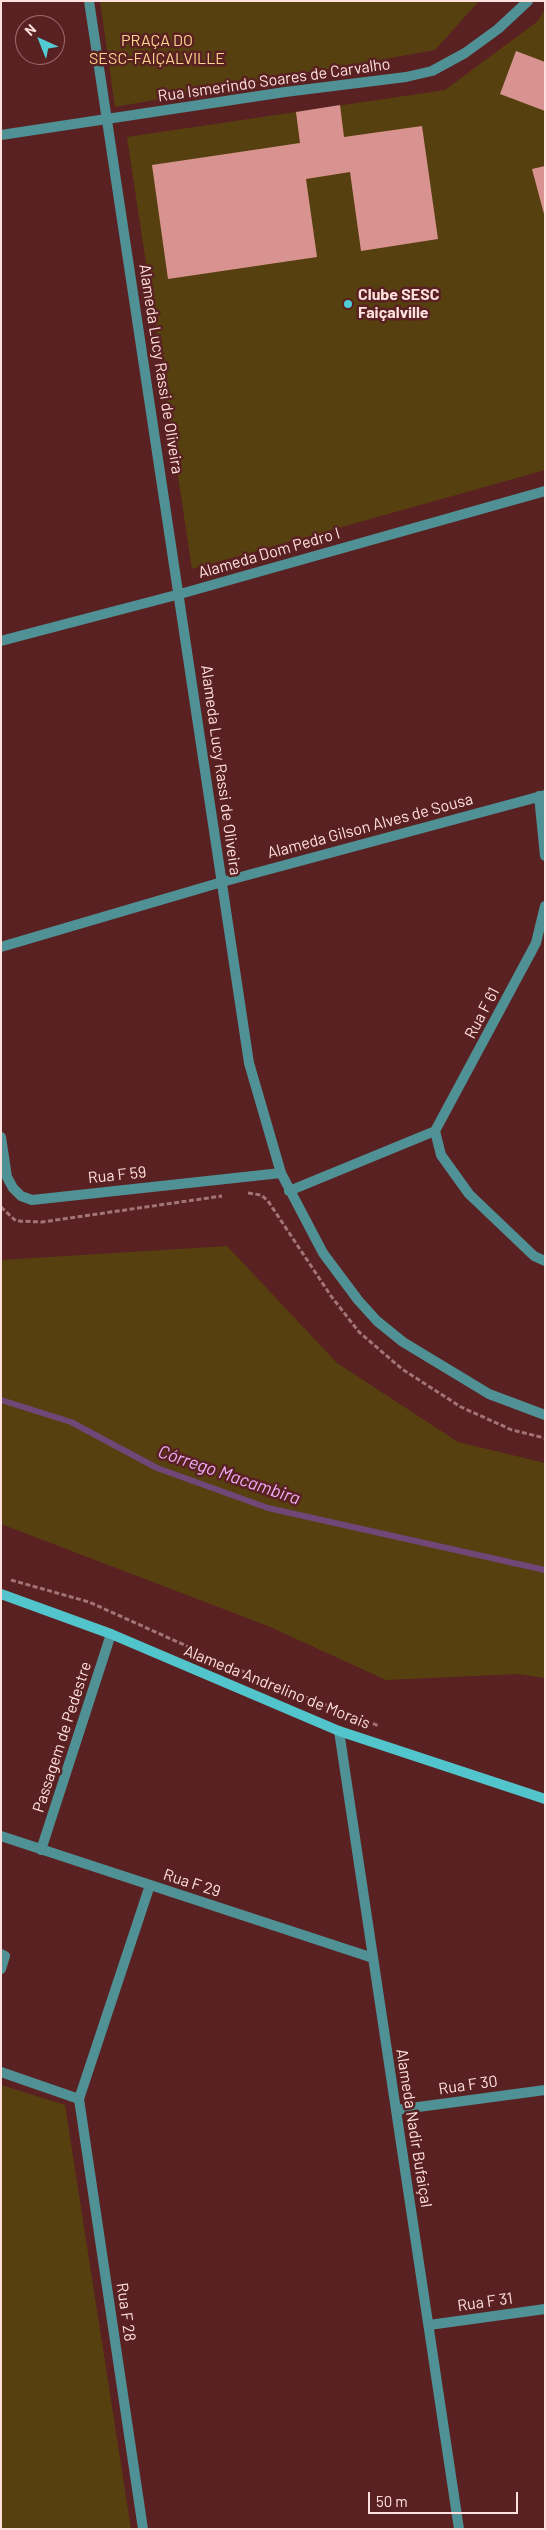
<!DOCTYPE html>
<meta charset="utf-8">
<style>
body{margin:0}
#map{position:relative;width:546px;height:2530px;overflow:hidden;background:#5a2122;font-family:Barlow,sans-serif}
canvas{display:block}
.frame{position:absolute;inset:0;border:2px solid #fee0de;pointer-events:none}
.north{position:absolute;left:15px;top:15px;width:50px;height:50px;box-sizing:border-box;background:#5a2122;border:1px solid #9c6d6d;border-radius:50%;rotate:316deg;font-size:14px;font-weight:700;line-height:20px;text-align:center;color:#fee0de}
.north::after{content:'';display:block;margin:auto;width:18px;height:22px;background:#51ccd4;clip-path:polygon(50% 0,100% 100%,50% 72%,0 100%)}
.scale{position:absolute;left:368px;top:2492px;width:150px;height:22px;box-sizing:border-box;border:2px solid #fee0de;border-top:0;padding-left:6px;font-size:15px;line-height:18px;white-space:nowrap;color:#fee0de;-webkit-text-stroke:4px #5a2122;paint-order:stroke}
</style>
<div id="map">
<canvas width="546" height="2530"></canvas>
<div class="frame"></div>
<div class="north">N</div>
<div class="scale">50 m</div>
</div>
<script>
const c = document.querySelector('canvas').getContext('2d');
c.lineJoin = 'round';
function fillPath(path, color) {
  c.fillStyle = color;
  c.fill(path, 'evenodd');
}
function poly(rows) {
  const path = new Path2D();
  for (const r of rows) {
    path.moveTo(r[0], r[1]);
    for (let i = 2; i < r.length; i += 2) path.lineTo(r[i], r[i + 1]);
  }
  return path;
}
function stroke(path, color, width, dash) {
  c.strokeStyle = color;
  c.lineWidth = width;
  c.lineCap = dash ? 'butt' : 'round';
  c.setLineDash(dash || []);
  c.stroke(path);
}
function label(font, color, halo, rows, align = 'center') {
  c.font = font + ' Barlow,sans-serif';
  c.lineWidth = 5;
  c.setLineDash([]);
  c.textBaseline = 'middle';
  c.strokeStyle = halo;
  c.fillStyle = color;
  for (const [text, x, y, turn = 0] of rows) {
    c.save();
    c.translate(x, y);
    c.rotate((+turn || 0) * Math.PI / 180);
    c.textAlign = isNaN(turn) ? turn : align;
    if (halo) c.strokeText(text, 0, 0);
    c.fillText(text, 0, 0);
    c.restore();
  }
}
fillPath(poly([
 [100,1,479,1,435,50,115,107],
 [545,9,545,470,192,569,127,137,445,90,538,21],
 [227,1246,337,1363,458,1442,545,1463,545,1678,518,1674,386,1680,268,1626,1,1524,1,1260],
 [1,2085,65,2105,131,2529,1,2529]
]), '#57400f');
stroke(poly([
 [1,1400,71,1422,157,1468,268,1508,545,1570]
]), '#704777', 6);
fillPath(poly([
 [516,51,545,62,545,111,500,94],
 [340,105,344,137,422,126,438,239,361,251,350,172,306,179,317,257,168,279,152,165,300,143,296,112],
 [545,166,545,214,544,214,532,169]
]), '#d89390');
stroke(poly([
 [248,1193,261,1195,268,1201,331,1296,359,1332,402,1369,461,1407,512,1430,545,1438],
 [1,1207,16,1221,42,1222,222,1196],
 [11,1580,89,1602,262,1680,379,1726]
]), '#a27574', 3, [5, 2.5]);
stroke(poly([
 [1,1954,5,1956,1,1969]
]), '#4f9195', 10);
stroke(poly([
 [89,1,249,1063,281,1173,323,1253,358,1300,377,1321,403,1342,489,1394,545,1415],
 [1,135,285,92,406,77,432,71,465,53,498,29,528,1],
 [1,641,180,594,545,491],
 [539,796,545,856],
 [545,906,536,943,435,1131,441,1155,469,1194,534,1256,545,1261],
 [1,947,222,882,545,795],
 [1,1137,7,1177,13,1188,21,1196,32,1200,281,1173],
 [289,1191,435,1131],
 [339,1731,459,2529],
 [1,1836,373,1958],
 [41,1850,111,1634],
 [1,2072,79,2099],
 [396,2110,545,2090],
 [429,2325,545,2309],
 [143,2529,79,2099,150,1885]
]), '#4f9195', 10);
stroke(poly([
 [1,1594,111,1634,339,1731,545,1799]
]), '#52c4cc', 10);
for (const [x, y, r, color] of [
 [348,304,5,"#51ccd4"]
]) {
  const dot = new Path2D();
  dot.arc(x, y, r, 0, 2 * Math.PI);
  c.fillStyle = color;
  c.fill(dot);
  stroke(dot, '#5a2122', 2);
}
label('16px', '#fbd48f', '#5a2122', [
 ["PRAÇA DO",157,41],
 ["SESC-FAIÇALVILLE",157,59]
]);
label('16px', '#fee0de', '#5a2122', [
 ["Rua Ismerindo Soares de Carvalho",274,80,-8],
 ["Alameda Lucy Rassi de Oliveira",161,369,81],
 ["Alameda Dom Pedro I",269,553,-16],
 ["Alameda Lucy Rassi de Oliveira",221,770,82],
 ["Alameda Gilson Alves de Sousa",370,826,-15],
 ["Rua F 61",482,1013,-62],
 ["Rua F 59",117,1175,-6],
 ["Alameda Andrelino de Morais",277,1687,22],
 ["Passagem de Pedestre",62,1737,-72],
 ["Rua F 29",192,1883,18],
 ["Rua F 30",468,2085,-8],
 ["Alameda Nadir Bufaiçal",414,2128,81],
 ["Rua F 31",485,2302,-8],
 ["Rua F 28",126,2312,82]
]);
label('bold 16px', '#fee0de', '#5a2122', [
 ["Clube SESC",358,295],
 ["Faiçalville",358,313]
], 'left');
label('italic 18px', '#edaef7', '#5a2122', [
 ["Córrego Macambira",229,1475,19]
]);
</script>
